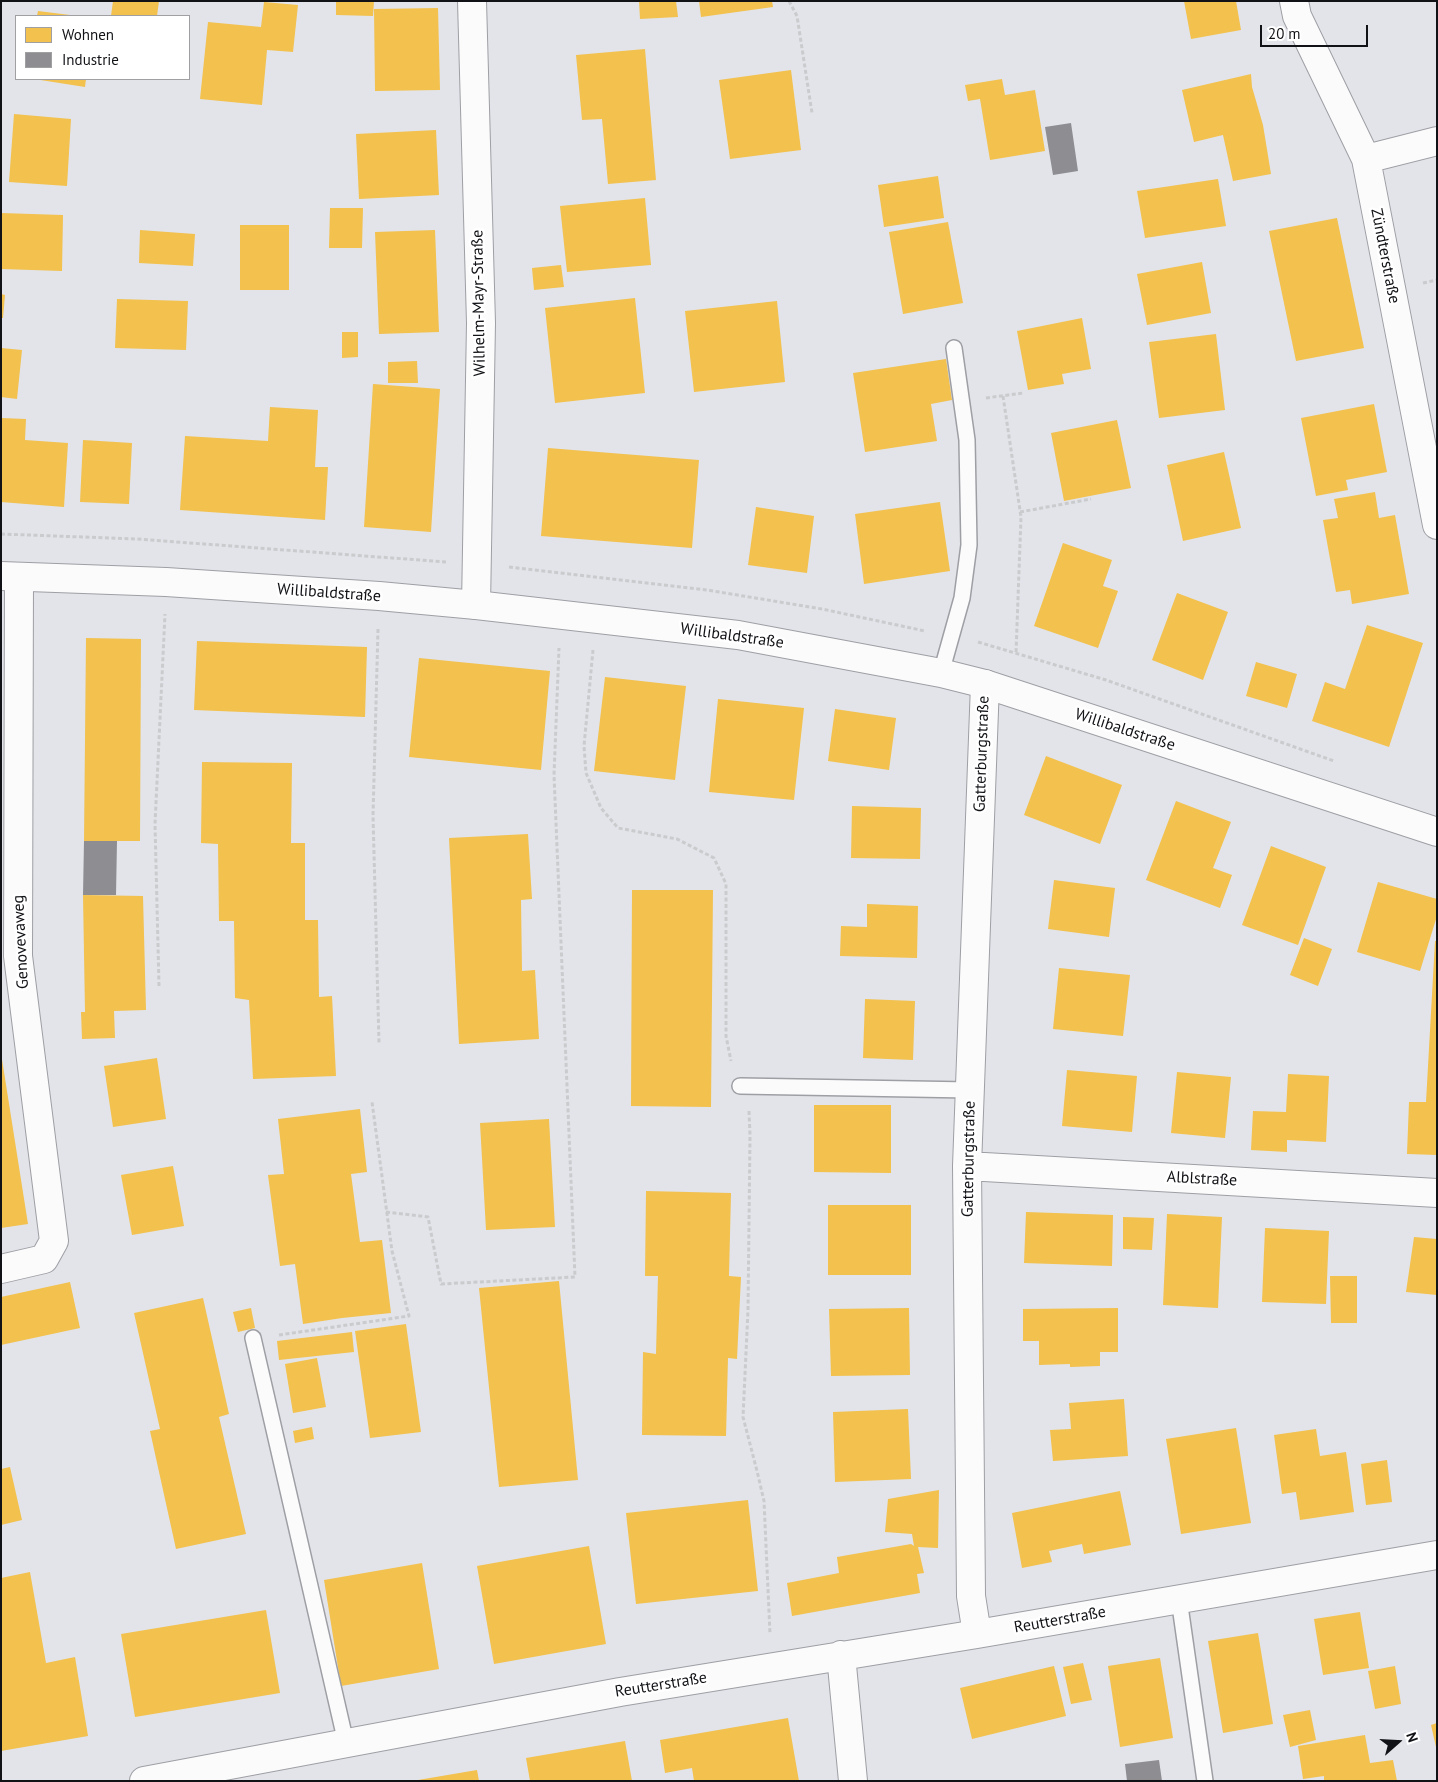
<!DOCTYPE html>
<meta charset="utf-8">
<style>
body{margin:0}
#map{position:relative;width:1438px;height:1782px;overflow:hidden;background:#e2e4ea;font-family:"PT Sans",sans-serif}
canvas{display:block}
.frame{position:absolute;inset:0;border:2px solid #111216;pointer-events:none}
.legend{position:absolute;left:15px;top:15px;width:175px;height:65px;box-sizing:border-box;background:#fff;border:1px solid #a0a0a2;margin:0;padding:6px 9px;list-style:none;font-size:15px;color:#111216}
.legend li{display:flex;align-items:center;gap:10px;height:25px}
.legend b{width:25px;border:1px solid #a0a0a2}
.north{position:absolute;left:1373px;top:1717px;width:50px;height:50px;-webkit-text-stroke:4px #fff;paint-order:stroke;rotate:71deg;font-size:14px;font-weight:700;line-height:20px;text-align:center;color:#111216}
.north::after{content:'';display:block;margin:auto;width:18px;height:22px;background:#111216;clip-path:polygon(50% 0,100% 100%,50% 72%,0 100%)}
.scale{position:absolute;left:1260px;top:25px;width:108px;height:22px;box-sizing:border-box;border:2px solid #111216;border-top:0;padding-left:6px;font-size:15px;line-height:18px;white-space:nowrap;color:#111216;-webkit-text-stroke:4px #fff;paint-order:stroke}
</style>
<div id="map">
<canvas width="1438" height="1782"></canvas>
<div class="frame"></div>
<ul class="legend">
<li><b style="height:14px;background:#f2c14e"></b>Wohnen</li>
<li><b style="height:14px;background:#8d8d92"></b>Industrie</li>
</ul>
<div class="north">N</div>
<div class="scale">20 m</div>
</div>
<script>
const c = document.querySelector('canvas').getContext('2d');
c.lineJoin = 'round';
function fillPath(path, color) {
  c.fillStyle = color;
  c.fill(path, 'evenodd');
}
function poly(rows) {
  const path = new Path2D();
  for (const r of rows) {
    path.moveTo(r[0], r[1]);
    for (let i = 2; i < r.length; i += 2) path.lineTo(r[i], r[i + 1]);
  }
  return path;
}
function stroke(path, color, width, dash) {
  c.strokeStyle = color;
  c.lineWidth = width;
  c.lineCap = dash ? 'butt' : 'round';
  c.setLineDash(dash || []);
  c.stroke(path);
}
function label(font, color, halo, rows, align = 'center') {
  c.font = font + ' "PT Sans",sans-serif';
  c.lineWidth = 5;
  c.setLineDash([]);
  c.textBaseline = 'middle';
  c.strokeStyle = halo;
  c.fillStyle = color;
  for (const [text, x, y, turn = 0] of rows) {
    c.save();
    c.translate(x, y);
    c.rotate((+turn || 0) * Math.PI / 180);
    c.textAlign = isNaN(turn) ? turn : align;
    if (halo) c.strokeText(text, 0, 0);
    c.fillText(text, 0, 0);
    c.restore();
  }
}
fillPath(poly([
 [113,1,159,1,157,16,111,16],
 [336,1,374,1,373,16,336,15],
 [639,1,676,1,678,17,640,19],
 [699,1,772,1,773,7,701,17],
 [1184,1,1236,1,1241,30,1191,39],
 [264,2,298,5,293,52,267,50,262,105,200,99,208,22,261,27],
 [438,8,440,90,375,91,374,9],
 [38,11,70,15,70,16,37,16],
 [645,49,656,180,608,184,602,119,582,120,576,55],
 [791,70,801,150,730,159,719,80],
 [1251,74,1252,87,1263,125,1271,174,1233,181,1223,135,1194,142,1182,90],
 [34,79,86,79,85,87],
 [1002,79,1005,95,1035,90,1045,151,990,160,980,99,968,101,965,85],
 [14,114,71,119,67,186,9,182],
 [436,130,439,195,359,199,356,134],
 [938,176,944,218,884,227,878,185],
 [1218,179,1226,226,1145,238,1137,191],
 [645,198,651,265,567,272,560,206],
 [330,208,363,208,362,248,329,248],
 [1,213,63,215,62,271,1,269],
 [1337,218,1364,348,1296,361,1269,231],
 [948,222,963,303,903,314,889,232],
 [240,225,289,225,289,290,240,290],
 [140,230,195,234,193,266,139,263],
 [435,230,439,332,379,334,375,232],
 [1202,262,1211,313,1147,325,1137,274],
 [561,265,564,287,534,290,532,268],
 [1,294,5,295,3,318,1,318],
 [635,298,645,393,555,403,545,308],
 [117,299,188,301,186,350,115,348],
 [777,301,785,382,694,392,685,311],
 [1082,318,1091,369,1062,374,1064,384,1028,390,1017,331],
 [342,332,358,332,358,357,342,358],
 [1216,334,1225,410,1159,418,1149,342],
 [1,348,22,350,17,399,1,397],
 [946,359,952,400,931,404,937,441,865,452,853,373],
 [417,361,418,383,388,383,388,362],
 [373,384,440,389,431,532,364,527],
 [1374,404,1387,472,1346,480,1348,490,1316,496,1301,418],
 [270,407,318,410,315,467,328,467,325,520,180,510,185,436,268,441],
 [1,418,26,419,25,440,68,443,64,507,1,502],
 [1117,420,1131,488,1064,501,1051,433],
 [83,440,132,443,129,504,80,502],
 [548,448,699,460,692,548,541,536],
 [1224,452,1241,528,1183,541,1167,465],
 [1375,492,1379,518,1395,515,1409,594,1352,604,1350,590,1336,592,1323,520,1338,518,1334,499],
 [940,502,950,571,864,584,855,514],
 [756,507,814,516,807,573,748,565],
 [1063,543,1112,560,1103,586,1118,591,1098,648,1034,626],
 [1177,593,1228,612,1203,680,1152,660],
 [1367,625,1423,643,1389,747,1312,721,1325,682,1345,689],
 [86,638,141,639,140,841,84,841],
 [197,641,367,647,365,717,194,710],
 [419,658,550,671,541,770,409,757],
 [1256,662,1297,674,1287,708,1246,696],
 [605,677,686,686,675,780,594,771],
 [718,699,804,708,794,800,709,792],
 [835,709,896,718,889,770,828,761],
 [1046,756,1122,785,1100,844,1024,815],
 [202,762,292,763,291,843,305,843,305,920,318,920,319,997,332,996,336,1076,253,1079,249,1000,235,998,234,921,219,921,218,844,201,843],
 [1176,801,1231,822,1213,868,1232,875,1220,908,1146,880],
 [852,806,921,808,920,859,851,858],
 [528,834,532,899,521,900,522,971,535,970,539,1039,459,1044,449,838],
 [1271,846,1326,867,1298,945,1242,925],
 [1054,880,1115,888,1109,937,1048,929],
 [1378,882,1437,899,1437,916,1420,971,1357,952],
 [632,890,713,890,711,1107,631,1106],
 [83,895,143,896,146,1010,114,1011,115,1038,82,1039,81,1012,85,1012],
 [867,904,918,906,917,958,840,956,841,926,867,927],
 [1304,938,1332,949,1318,986,1290,975],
 [1435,941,1437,941,1437,1155,1407,1154,1409,1102,1426,1102],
 [1059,968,1130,975,1123,1036,1053,1029],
 [865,999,915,1001,913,1060,863,1058],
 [1,1053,28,1224,1,1228],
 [157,1058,166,1119,113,1127,104,1066],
 [1067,1070,1137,1076,1132,1132,1062,1126],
 [1177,1072,1231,1077,1225,1138,1171,1133],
 [1288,1074,1329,1076,1326,1142,1287,1140,1287,1152,1251,1150,1253,1111,1286,1112],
 [814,1105,891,1105,891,1173,814,1172],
 [360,1109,367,1172,351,1174,360,1242,382,1240,391,1313,342,1318,303,1324,295,1264,280,1266,268,1175,284,1174,278,1119],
 [549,1119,555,1227,486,1230,480,1123],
 [173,1166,184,1226,132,1235,121,1175],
 [646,1191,731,1193,729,1276,741,1277,737,1359,728,1358,726,1436,642,1435,643,1352,656,1354,658,1276,645,1276],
 [828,1205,911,1205,911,1275,828,1275],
 [1026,1212,1113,1215,1112,1266,1024,1263],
 [1167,1214,1222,1217,1218,1308,1163,1305],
 [1123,1217,1154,1218,1152,1250,1123,1249],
 [1265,1228,1329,1231,1326,1304,1262,1302],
 [1414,1237,1437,1239,1437,1295,1406,1292],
 [1330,1276,1357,1276,1357,1323,1331,1323],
 [559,1281,578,1480,499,1487,479,1288],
 [70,1282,80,1328,1,1345,1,1297],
 [203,1298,229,1414,219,1417,246,1534,176,1549,150,1431,160,1429,134,1313],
 [251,1308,255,1328,238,1332,233,1312],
 [909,1308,910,1375,831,1376,829,1309],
 [1118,1308,1118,1352,1100,1352,1100,1366,1070,1367,1070,1364,1039,1365,1039,1341,1023,1341,1023,1309],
 [406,1324,421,1432,370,1438,355,1331],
 [352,1332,354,1352,279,1360,277,1341],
 [317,1358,326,1407,293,1413,285,1364],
 [1124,1399,1128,1456,1053,1461,1050,1430,1071,1429,1069,1403],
 [908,1409,911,1479,835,1482,833,1412],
 [312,1427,314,1439,295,1443,293,1431],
 [1236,1428,1251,1523,1181,1534,1166,1439],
 [1316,1429,1320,1456,1346,1452,1354,1512,1300,1520,1296,1492,1282,1494,1274,1435],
 [1387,1460,1392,1502,1366,1505,1361,1464],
 [10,1467,22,1520,1,1525,1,1469],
 [939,1490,938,1548,918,1547,924,1573,917,1574,920,1593,792,1616,787,1583,839,1573,837,1557,911,1544,914,1546,912,1534,885,1532,888,1499],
 [1120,1491,1131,1545,1084,1554,1082,1544,1049,1551,1052,1562,1022,1568,1012,1513],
 [748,1500,758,1591,636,1604,626,1513],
 [589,1546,606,1644,494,1664,477,1566],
 [422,1563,439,1669,341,1686,324,1580],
 [30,1572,46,1663,75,1657,88,1736,1,1751,1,1578],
 [266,1610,280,1693,135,1717,121,1634],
 [1360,1612,1369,1668,1323,1675,1314,1619],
 [1258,1633,1273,1724,1223,1733,1208,1641],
 [1160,1658,1173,1738,1120,1747,1108,1666],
 [1083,1663,1092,1700,1071,1704,1063,1667],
 [1054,1666,1066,1716,972,1739,960,1688],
 [1395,1666,1401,1704,1375,1709,1368,1671],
 [1310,1710,1316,1740,1290,1747,1283,1715],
 [788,1718,799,1781,694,1781,692,1768,665,1773,660,1740],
 [1437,1723,1437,1747,1436,1747,1431,1725],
 [1365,1735,1370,1763,1393,1760,1397,1781,1324,1781,1324,1776,1303,1779,1298,1746],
 [625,1741,632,1781,530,1781,526,1758],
 [477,1770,479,1781,418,1781,418,1780]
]), '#f2c14e');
fillPath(poly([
 [1071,123,1078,171,1053,175,1045,127],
 [84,841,117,841,116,895,83,895],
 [1159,1760,1162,1781,1127,1781,1125,1764]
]), '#8d8d92');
const service = poly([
 [941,673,962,598,969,545,967,440,954,348],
 [740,1086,970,1090],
 [253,1338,346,1743],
 [1179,1599,1205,1781]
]);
const minor = poly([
 [472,1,481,323,476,605],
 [1294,1,1297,16,1366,159,1437,525],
 [1366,159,1437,141],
 [967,1166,1437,1193],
 [1,1269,44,1259,54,1241,18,956,19,577],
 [977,1634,971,1596,967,1166,985,684],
 [841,1655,853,1781],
 [144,1781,620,1692,977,1634,1437,1555]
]);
const tertiary = poly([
 [1,576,166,582,379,596,476,605,738,635,941,673,985,684,1437,832]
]);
stroke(service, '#9e9fa4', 18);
stroke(minor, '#9e9fa4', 30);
stroke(tertiary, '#9e9fa4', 30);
stroke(poly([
 [789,1,797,16,812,113],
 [1423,283,1437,280],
 [1003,396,1021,517,1016,653],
 [986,398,1023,393],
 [1020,512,1091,499],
 [1,534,137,539,446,562],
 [509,567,707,590,822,609,925,631],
 [378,629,373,815,379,1043],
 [978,642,1106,680,1334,761],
 [593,650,584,746,586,773,601,808,618,828,677,839,714,858,726,884,726,1036,731,1061],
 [159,986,155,824,165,614],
 [749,1111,750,1135,748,1310,743,1417,757,1471,764,1501,770,1634],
 [386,1212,428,1217,441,1284,575,1277,554,775,559,648],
 [279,1335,409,1316,392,1251,372,1102]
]), '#cacbcd', 3, [4, 2.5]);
stroke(service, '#fbfbfc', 15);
stroke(minor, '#fbfbfc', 28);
stroke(tertiary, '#fbfbfc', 28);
label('16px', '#111216', '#fff', [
 ["Zündterstraße",1385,256,79],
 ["Wilhelm-Mayr-Straße",479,303,-91],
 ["Willibaldstraße",329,593,4],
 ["Willibaldstraße",732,636,8],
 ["Willibaldstraße",1125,730,18],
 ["Gatterburgstraße",982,754,-88],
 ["Genovevaweg",21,942,-93],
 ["Gatterburgstraße",969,1159,-89],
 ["Alblstraße",1202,1179,3],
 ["Reutterstraße",1060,1620,-10],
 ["Reutterstraße",661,1685,-9]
]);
</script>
